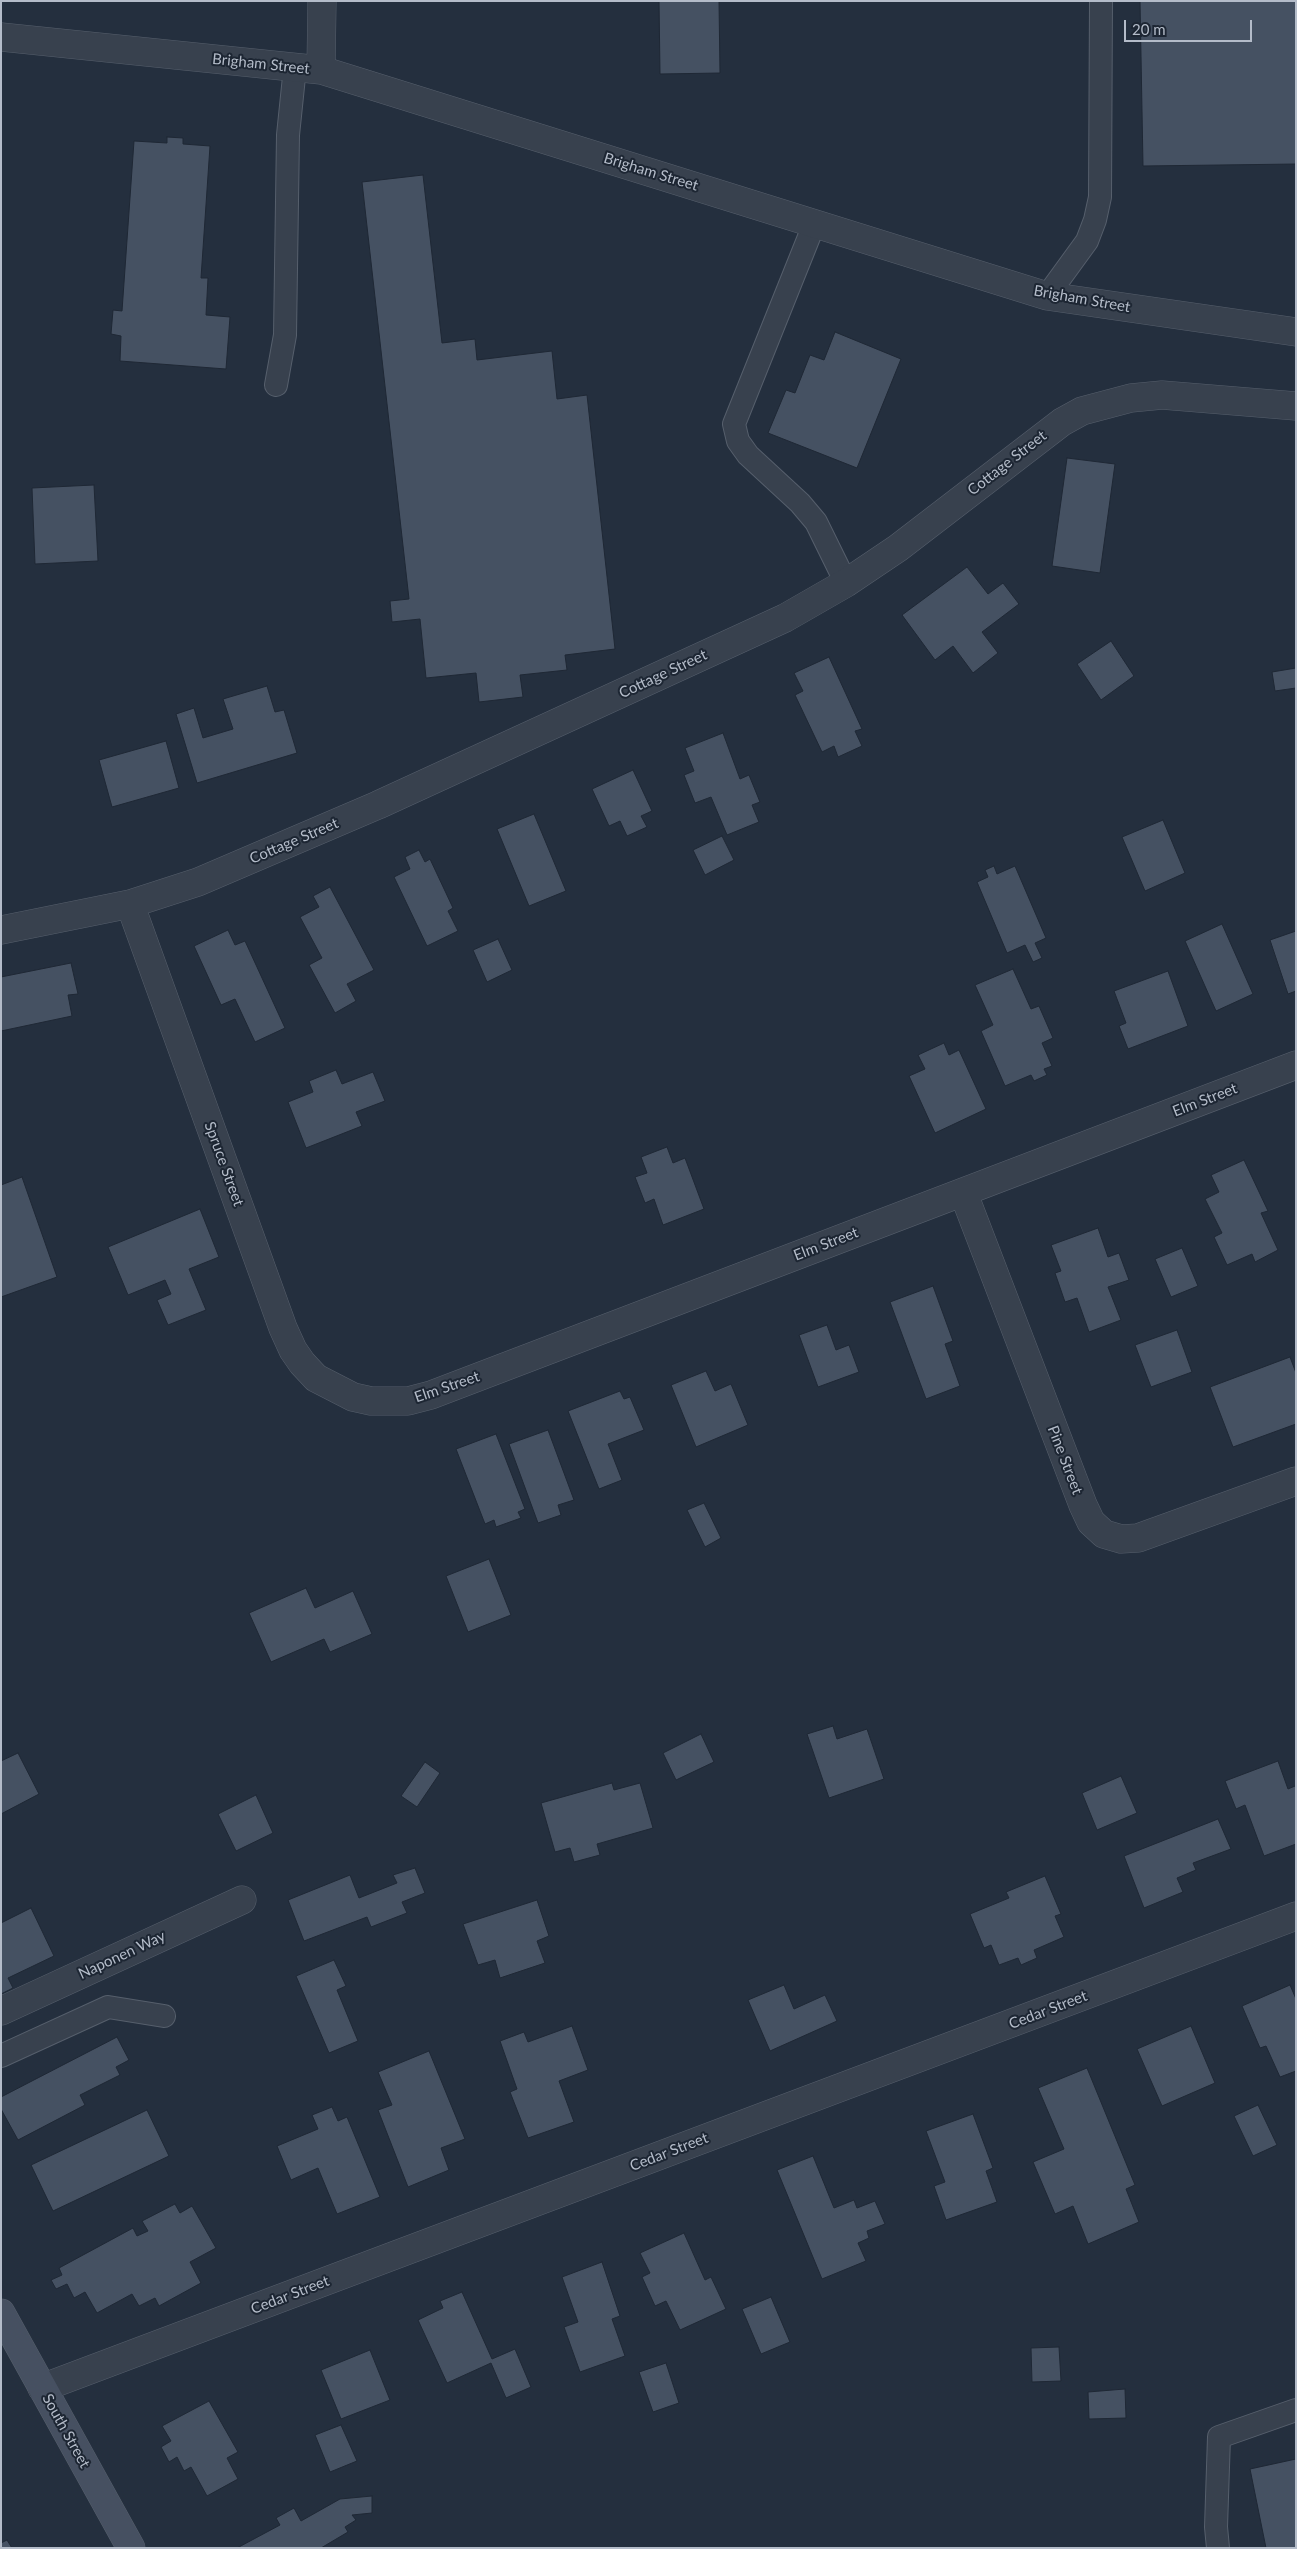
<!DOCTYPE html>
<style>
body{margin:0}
#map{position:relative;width:1297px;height:2549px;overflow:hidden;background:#242f3e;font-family:Lato,sans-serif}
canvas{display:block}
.frame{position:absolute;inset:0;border:2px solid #b4bcc9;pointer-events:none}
.scale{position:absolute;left:1124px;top:20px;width:128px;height:22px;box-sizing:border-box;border:2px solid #b4bcc9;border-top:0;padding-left:6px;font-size:15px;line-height:18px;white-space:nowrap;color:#b4bcc9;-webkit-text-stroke:4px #1d2633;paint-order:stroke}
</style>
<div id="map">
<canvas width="1297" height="2549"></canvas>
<div class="frame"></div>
<div class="scale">20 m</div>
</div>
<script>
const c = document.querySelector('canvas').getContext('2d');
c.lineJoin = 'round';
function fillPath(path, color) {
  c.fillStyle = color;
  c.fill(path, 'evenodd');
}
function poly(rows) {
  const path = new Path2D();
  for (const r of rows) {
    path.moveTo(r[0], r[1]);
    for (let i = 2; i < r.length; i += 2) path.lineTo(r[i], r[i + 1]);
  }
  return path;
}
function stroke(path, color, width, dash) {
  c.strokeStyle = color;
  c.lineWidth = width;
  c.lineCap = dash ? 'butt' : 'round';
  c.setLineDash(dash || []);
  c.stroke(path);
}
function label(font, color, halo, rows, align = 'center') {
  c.font = font + ' Lato,sans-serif';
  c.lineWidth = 4;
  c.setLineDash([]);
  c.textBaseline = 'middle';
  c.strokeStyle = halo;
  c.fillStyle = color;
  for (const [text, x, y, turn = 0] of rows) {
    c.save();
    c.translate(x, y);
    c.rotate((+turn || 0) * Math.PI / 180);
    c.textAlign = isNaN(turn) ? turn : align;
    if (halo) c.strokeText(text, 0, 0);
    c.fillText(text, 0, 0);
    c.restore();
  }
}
const building = poly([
 [659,1,719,1,720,73,660,74,659,1],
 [1140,1,1296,1,1296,164,1143,166,1140,1],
 [167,137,183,138,183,144,210,146,201,278,208,278,206,315,230,317,226,369,120,361,121,336,111,334,113,310,122,311,134,141,167,143,167,137],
 [423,175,442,343,475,339,477,360,552,351,557,399,587,395,615,649,565,655,567,670,520,675,523,697,479,702,476,673,426,678,420,619,392,622,390,601,409,599,362,182,423,175],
 [835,332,901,359,857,468,768,433,786,390,795,393,810,355,824,360,835,332],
 [1067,458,1115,464,1100,573,1052,566,1067,458],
 [94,485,98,561,35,564,32,488,94,485],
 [967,567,988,594,1003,583,1019,604,982,632,998,653,973,673,953,646,935,660,902,615,967,567],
 [1111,641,1134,676,1101,700,1077,664,1111,641],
 [829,657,862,729,855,731,862,746,838,757,834,746,822,752,795,695,803,691,794,673,829,657],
 [1296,668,1296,688,1275,691,1272,672,1296,668],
 [267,686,275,712,284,710,297,753,197,783,176,714,194,708,203,738,233,729,223,699,267,686],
 [723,733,740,779,749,775,760,802,752,805,759,822,727,835,711,797,695,803,684,775,694,771,685,748,723,733],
 [166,741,179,788,112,807,99,760,166,741],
 [633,770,652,811,641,816,647,827,627,836,620,821,609,826,592,789,633,770],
 [534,814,566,891,529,906,497,829,534,814],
 [1163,820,1185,873,1145,891,1122,837,1163,820],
 [722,836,734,860,705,875,693,850,722,836],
 [419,850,425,862,430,859,453,908,448,911,458,931,427,946,394,877,410,869,405,857,419,850],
 [994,866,997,874,1015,866,1046,938,1035,943,1042,958,1033,962,1025,945,1007,953,977,882,988,877,985,870,994,866],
 [330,887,374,970,347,984,356,1001,335,1013,309,965,322,958,300,917,319,907,313,896,330,887],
 [1222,924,1253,994,1216,1011,1185,941,1222,924],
 [228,930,235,945,245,941,285,1028,255,1042,235,999,221,1005,194,946,228,930],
 [1296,931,1296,991,1288,994,1270,940,1296,931],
 [498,939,512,970,487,982,473,950,498,939],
 [71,963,78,994,68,995,72,1016,1,1031,1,977,71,963],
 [1013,969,1031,1009,1039,1006,1053,1038,1042,1043,1052,1066,1044,1069,1047,1075,1034,1081,1031,1075,1005,1086,981,1031,993,1025,975,985,1013,969],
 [1168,971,1188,1026,1128,1049,1119,1026,1126,1023,1114,991,1168,971],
 [944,1043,949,1055,959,1050,986,1109,935,1133,909,1076,925,1069,918,1055,944,1043],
 [336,1070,342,1084,373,1072,385,1101,356,1112,362,1126,306,1148,288,1102,313,1092,309,1081,336,1070],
 [667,1147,673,1163,685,1158,704,1209,663,1225,654,1199,645,1203,635,1177,647,1173,641,1157,667,1147],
 [1244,1160,1268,1211,1261,1213,1278,1250,1255,1262,1252,1254,1227,1265,1214,1237,1222,1233,1205,1199,1219,1192,1211,1175,1244,1160],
 [22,1177,57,1277,1,1297,1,1185,22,1177],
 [200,1209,219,1257,189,1269,206,1310,168,1325,157,1300,171,1294,165,1280,128,1295,108,1247,200,1209],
 [1098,1228,1108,1257,1119,1253,1129,1280,1108,1287,1121,1320,1089,1332,1077,1298,1065,1302,1055,1273,1061,1271,1051,1245,1098,1228],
 [1182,1248,1198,1286,1171,1297,1155,1259,1182,1248],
 [933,1286,953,1341,945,1344,960,1386,926,1399,890,1302,933,1286],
 [827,1325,836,1350,849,1345,859,1372,818,1387,799,1335,827,1325],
 [1177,1330,1192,1372,1151,1387,1135,1345,1177,1330],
 [1290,1357,1296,1373,1296,1424,1233,1447,1210,1387,1290,1357],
 [706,1371,715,1391,731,1384,748,1425,696,1447,671,1385,706,1371],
 [620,1391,624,1399,630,1397,644,1430,608,1444,622,1480,599,1489,568,1411,620,1391],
 [548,1430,574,1500,558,1505,561,1515,538,1523,509,1444,548,1430],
 [496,1434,525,1509,518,1512,521,1518,496,1527,494,1520,485,1524,456,1449,496,1434],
 [704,1503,721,1538,705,1547,687,1510,704,1503],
 [489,1559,511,1615,468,1632,446,1576,489,1559],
 [306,1588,315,1608,353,1591,372,1634,330,1652,324,1639,271,1662,249,1613,306,1588],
 [833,1726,837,1739,867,1729,884,1779,829,1798,807,1734,833,1726],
 [701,1734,714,1762,676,1780,663,1753,701,1734],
 [18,1753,39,1794,1,1814,1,1761,18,1753],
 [1278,1761,1288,1789,1295,1786,1296,1789,1296,1844,1264,1856,1245,1805,1236,1809,1225,1781,1278,1761],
 [425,1762,440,1773,417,1807,401,1796,425,1762],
 [1121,1776,1137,1813,1097,1830,1082,1793,1121,1776],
 [612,1783,614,1790,640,1783,653,1828,597,1844,600,1855,574,1862,570,1848,555,1852,541,1803,612,1783],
 [256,1795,273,1833,236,1851,218,1814,256,1795],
 [1218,1819,1231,1849,1193,1863,1196,1870,1177,1878,1183,1892,1144,1908,1124,1856,1218,1819],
 [415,1868,425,1893,402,1902,407,1913,371,1927,367,1917,304,1941,288,1900,350,1875,359,1898,397,1883,393,1875,415,1868],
 [1045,1876,1061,1914,1055,1916,1064,1937,1034,1950,1037,1958,1021,1965,1018,1958,999,1965,991,1945,984,1948,970,1914,1009,1898,1006,1892,1045,1876],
 [537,1900,549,1936,537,1941,545,1963,500,1978,495,1960,478,1965,463,1924,537,1900],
 [31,1908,54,1956,8,1978,13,1988,1,1994,1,1923,31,1908],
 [334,1960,346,1986,337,1990,358,2041,329,2053,296,1976,334,1960],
 [784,1985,794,2009,825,1995,837,2021,770,2051,748,2000,784,1985],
 [1290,1985,1296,1999,1296,2071,1280,2077,1266,2046,1260,2048,1242,2006,1290,1985],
 [572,2026,588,2070,559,2081,574,2122,528,2138,510,2092,517,2089,500,2041,524,2032,528,2042,572,2026],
 [1191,2026,1215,2083,1162,2106,1137,2049,1191,2026],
 [117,2037,129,2060,116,2067,120,2075,80,2095,85,2105,18,2140,1,2109,1,2097,117,2037],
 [429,2051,465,2139,441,2148,449,2170,408,2187,378,2110,392,2105,378,2072,429,2051],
 [1087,2068,1135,2185,1126,2189,1139,2222,1088,2244,1073,2206,1055,2214,1033,2162,1064,2149,1038,2088,1087,2068],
 [1258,2105,1277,2145,1253,2156,1234,2116,1258,2105],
 [332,2107,338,2121,347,2117,380,2197,337,2214,318,2168,291,2180,277,2146,318,2129,312,2115,332,2107],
 [147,2110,169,2156,53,2211,31,2165,147,2110],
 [973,2114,993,2168,986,2171,997,2202,946,2220,934,2186,945,2182,926,2131,973,2114],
 [813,2156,834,2208,854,2200,857,2208,875,2201,885,2224,867,2231,869,2238,858,2243,866,2261,822,2279,777,2170,813,2156],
 [175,2204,180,2213,192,2206,216,2248,190,2262,201,2283,159,2306,155,2298,139,2306,132,2294,97,2313,85,2292,74,2298,67,2284,56,2289,51,2280,62,2275,59,2268,133,2228,137,2236,148,2231,142,2221,175,2204],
 [684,2233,705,2280,711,2277,726,2309,680,2330,666,2301,655,2306,642,2277,650,2273,640,2253,684,2233],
 [602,2262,620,2316,612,2319,625,2356,580,2372,564,2327,578,2322,562,2277,602,2262],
 [462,2292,492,2359,515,2349,531,2387,506,2398,491,2363,447,2383,418,2320,443,2308,440,2301,462,2292],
 [771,2297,790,2342,761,2354,742,2309,771,2297],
 [1059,2347,1061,2381,1032,2382,1031,2348,1059,2347],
 [370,2350,390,2400,341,2419,321,2370,370,2350],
 [666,2363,679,2403,653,2412,639,2372,666,2363],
 [1125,2389,1126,2418,1089,2419,1088,2392,1125,2389],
 [209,2401,238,2452,227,2458,238,2479,207,2496,191,2467,184,2471,177,2457,169,2462,161,2447,171,2441,162,2426,209,2401],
 [341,2425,357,2461,330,2472,315,2435,341,2425],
 [1296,2459,1296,2548,1266,2548,1250,2469,1296,2459],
 [372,2496,372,2513,352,2515,356,2520,345,2527,348,2532,321,2548,237,2548,280,2525,276,2518,294,2508,301,2521,340,2499,372,2496],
 [7,2540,12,2548,1,2548,1,2543,7,2540]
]);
fillPath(building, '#455162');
stroke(building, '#1f2835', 1);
const lane = poly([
 [815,222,734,424,738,441,748,455,800,503,816,522,846,583],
 [1047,296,1087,241,1095,220,1100,197,1101,1],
 [276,385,285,335,288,135,295,67],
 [1,2056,108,2007,164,2016],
 [1218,2548,1216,2527,1219,2437,1296,2410]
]);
const street = poly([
 [1,37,321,70,1047,296,1296,332],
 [321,70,322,1],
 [130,904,283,1328,293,1350,302,1363,316,1378,353,1397,371,1401,408,1401,431,1395,1296,1065],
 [1,930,130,904,198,882,378,805,785,618,846,583,898,548,1062,422,1082,411,1131,398,1162,395,1296,406],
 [963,1192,1083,1505,1091,1522,1104,1534,1121,1539,1138,1538,1296,1481],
 [1,2011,242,1900],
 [42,2388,1296,1916]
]);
const secondary = poly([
 [1,2313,131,2548]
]);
stroke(lane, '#565f6c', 24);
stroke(street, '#565f6c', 29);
stroke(secondary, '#565f6c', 29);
stroke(lane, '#38414e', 22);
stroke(street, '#38414e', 28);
stroke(secondary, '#465061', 28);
label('15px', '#b4bcc9', '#1d2633', [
 ["Brigham Street",261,64,6],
 ["Brigham Street",651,172,17],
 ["Brigham Street",1082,299,10],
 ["Cottage Street",1007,463,-38],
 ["Cottage Street",663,674,-25],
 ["Cottage Street",294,841,-23],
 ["Elm Street",1205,1100,-21],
 ["Spruce Street",224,1164,70],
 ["Elm Street",826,1244,-21],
 ["Elm Street",447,1387,-19],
 ["Pine Street",1065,1460,69],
 ["Naponen Way",122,1955,-25],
 ["Cedar Street",1048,2010,-21],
 ["Cedar Street",669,2152,-21],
 ["Cedar Street",290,2295,-21],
 ["South Street",66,2431,61]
]);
</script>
